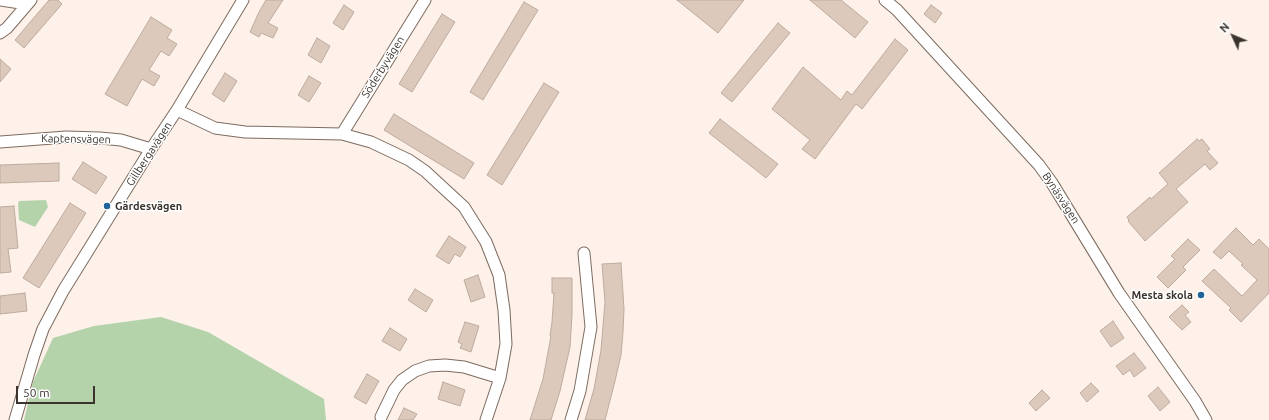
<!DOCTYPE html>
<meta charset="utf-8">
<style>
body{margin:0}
#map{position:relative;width:1269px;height:420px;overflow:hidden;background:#fdf1e9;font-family:Ubuntu,sans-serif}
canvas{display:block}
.north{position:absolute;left:1213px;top:16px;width:40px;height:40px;-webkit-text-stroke:3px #fff;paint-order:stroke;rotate:314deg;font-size:11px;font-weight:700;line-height:16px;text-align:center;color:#3b332e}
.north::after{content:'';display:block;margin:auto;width:14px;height:18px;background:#3b332e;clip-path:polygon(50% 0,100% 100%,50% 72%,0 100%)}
.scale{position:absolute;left:16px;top:386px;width:79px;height:18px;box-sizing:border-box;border:2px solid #3b332e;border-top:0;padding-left:5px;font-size:12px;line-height:14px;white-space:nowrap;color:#3b332e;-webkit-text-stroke:3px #fff;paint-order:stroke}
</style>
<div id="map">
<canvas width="1269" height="420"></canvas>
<div class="north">N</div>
<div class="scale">50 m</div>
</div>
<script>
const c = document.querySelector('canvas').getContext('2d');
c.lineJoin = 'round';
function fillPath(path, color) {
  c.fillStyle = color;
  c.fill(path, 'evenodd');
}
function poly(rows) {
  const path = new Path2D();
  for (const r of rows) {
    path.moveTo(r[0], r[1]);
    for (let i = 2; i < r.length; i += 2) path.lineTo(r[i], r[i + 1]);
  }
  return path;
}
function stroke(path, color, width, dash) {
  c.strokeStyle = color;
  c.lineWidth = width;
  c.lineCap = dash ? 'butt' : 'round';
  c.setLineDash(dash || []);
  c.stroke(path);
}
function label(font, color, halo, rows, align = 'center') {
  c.font = font + ' Ubuntu,sans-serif';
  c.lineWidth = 3;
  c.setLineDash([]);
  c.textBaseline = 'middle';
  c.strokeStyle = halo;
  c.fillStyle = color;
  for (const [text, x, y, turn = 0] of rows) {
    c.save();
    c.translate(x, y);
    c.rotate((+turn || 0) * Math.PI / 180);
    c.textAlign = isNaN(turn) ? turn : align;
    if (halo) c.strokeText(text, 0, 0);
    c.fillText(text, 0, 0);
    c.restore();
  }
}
fillPath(poly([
 [46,200,48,207,35,227,19,220,18,204,19,201],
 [161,317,208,332,324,399,326,420,24,420,33,382,53,338,94,326]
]), '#b4d3ab');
const building = poly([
 [49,0,58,0,62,4,24,48,15,40,49,0],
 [266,0,283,0,268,23,278,28,273,38,261,33,259,37,250,32,259,12,266,0],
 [677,0,744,0,718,33,677,0],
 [810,0,841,0,868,22,855,38,810,0],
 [524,2,538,10,483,100,470,92,524,2],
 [344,5,354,12,343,30,333,23,344,5],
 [931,5,942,13,935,23,924,14,931,5],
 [442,14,455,22,412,92,399,84,442,14],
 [151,17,172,30,167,38,177,44,169,56,161,51,149,70,160,76,154,86,142,79,127,106,105,94,151,17],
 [778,23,790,33,732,102,721,93,778,23],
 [317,38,330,46,321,63,308,55,317,38],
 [895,39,908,50,862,109,856,104,815,159,802,149,810,140,772,109,803,67,841,100,847,91,852,95,895,39],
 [0,59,11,69,0,82,0,59],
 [225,73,237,81,224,102,212,94,225,73],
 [309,76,321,83,309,102,298,95,309,76],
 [544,83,559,92,502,185,487,175,544,83],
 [394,114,474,163,464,179,384,130,394,114],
 [720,119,778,164,766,178,709,133,720,119],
 [1197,139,1199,141,1202,139,1210,149,1207,151,1218,163,1210,170,1205,164,1176,189,1188,202,1145,241,1128,221,1129,220,1127,217,1150,197,1151,199,1168,184,1159,173,1197,139],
 [83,162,107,177,96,194,72,179,83,162],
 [59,163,59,181,0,183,0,165,59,163],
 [70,203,86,213,39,288,23,278,70,203],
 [14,206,18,248,8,249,11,272,0,273,0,207,14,206],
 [1236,228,1253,245,1259,239,1269,249,1269,293,1241,322,1229,310,1231,308,1202,281,1214,269,1242,296,1257,280,1241,265,1243,264,1229,251,1221,259,1213,252,1236,228],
 [449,236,466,247,460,257,455,254,449,264,436,256,449,236],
 [1188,239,1200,250,1183,267,1186,270,1168,288,1157,277,1175,259,1171,256,1188,239],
 [621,263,624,309,623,332,621,355,615,381,605,420,585,420,594,389,601,350,605,302,602,264,621,263],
 [478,275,485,297,471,302,464,280,478,275],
 [552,278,572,278,572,315,570,347,560,391,551,420,530,420,543,379,551,336,550,336,552,322,554,293,552,293,552,278],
 [415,289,433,300,426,312,408,300,415,289],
 [25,293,27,311,0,314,0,296,25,293],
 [1182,305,1189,312,1185,315,1191,322,1182,330,1169,317,1182,305],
 [1113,321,1124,338,1111,347,1100,331,1113,321],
 [465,322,479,326,471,352,460,348,462,344,458,342,465,322],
 [390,328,407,339,400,351,382,341,390,328],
 [1134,353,1146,368,1134,377,1130,370,1123,375,1116,366,1134,353],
 [367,374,379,381,366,404,354,397,367,374],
 [443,382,465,390,460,406,438,399,443,382],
 [1091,383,1099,391,1087,402,1080,393,1091,383],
 [1158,387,1170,402,1160,411,1148,396,1158,387],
 [1042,390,1050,398,1036,411,1029,403,1042,390],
 [404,408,417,414,413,420,398,420,404,408]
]);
fillPath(building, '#ddc8bc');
stroke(building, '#beab9e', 1);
const street = poly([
 [0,0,27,4],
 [885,0,897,10,1039,165,1052,183,1119,293,1195,401,1206,420],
 [0,33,7,28,31,0],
 [177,110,215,128,245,132,342,134,371,142,409,160,425,171,464,207,486,242,499,275,504,310,506,344,500,378,486,420],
 [342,134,425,0],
 [0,142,66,137,100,138,121,140,151,149],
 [381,417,394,390,402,380,415,371,429,366,445,365,464,367,500,378],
 [15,420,34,355,43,329,63,291,151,149,177,110,243,0],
 [571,420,580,391,591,327,584,253]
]);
stroke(street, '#7d6b60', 13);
stroke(street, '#fff', 11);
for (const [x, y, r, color] of [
 [107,206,4,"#206398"],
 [1201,295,4,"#206398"]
]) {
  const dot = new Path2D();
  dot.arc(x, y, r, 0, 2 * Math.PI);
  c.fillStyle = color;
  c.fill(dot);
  stroke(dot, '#fff', 1.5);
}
label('11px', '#3b332e', '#fff', [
 ["Söderbyvägen",383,67,-58],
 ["Kaptensvägen",76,139,1],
 ["Gillbergavägen",149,154,-57],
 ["Bynäsvägen",1061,198,57]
]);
label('bold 11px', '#3b332e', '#fff', [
 ["Gärdesvägen",115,206],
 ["Mesta skola",1193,295,"right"]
], 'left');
</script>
